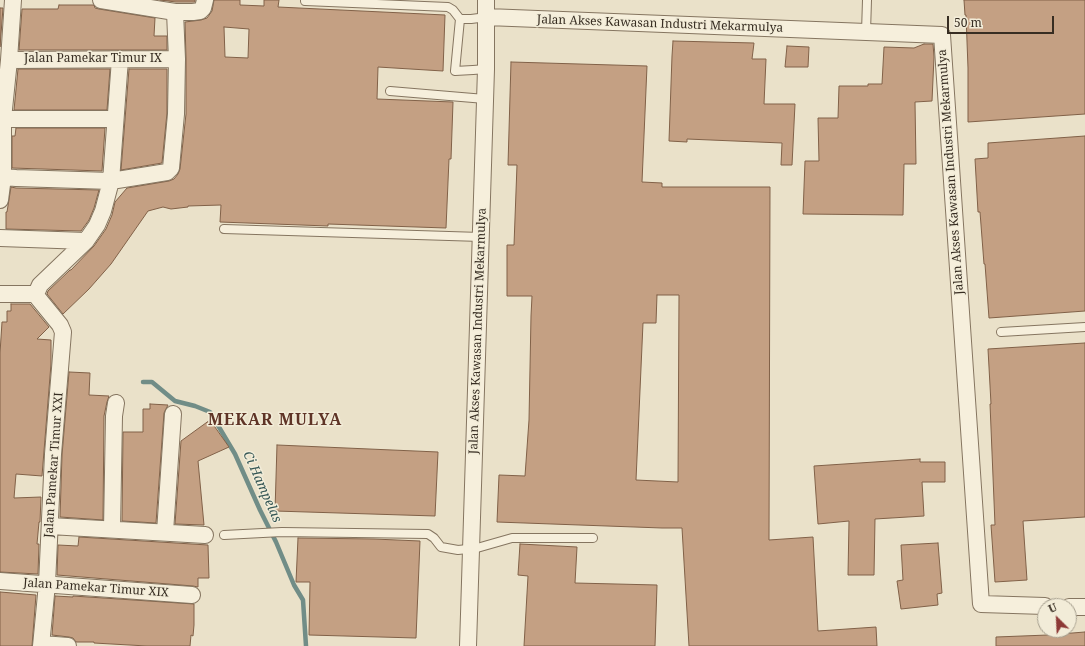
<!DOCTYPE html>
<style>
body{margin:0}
#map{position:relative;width:1085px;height:646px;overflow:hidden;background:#eae1c9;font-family:"Noto Serif",serif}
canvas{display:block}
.north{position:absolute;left:1037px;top:598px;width:40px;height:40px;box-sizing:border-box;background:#f2ecd8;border:1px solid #a7a08f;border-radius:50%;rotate:336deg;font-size:11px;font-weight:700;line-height:16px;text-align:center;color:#372d22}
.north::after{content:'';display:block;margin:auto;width:14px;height:18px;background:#8d3936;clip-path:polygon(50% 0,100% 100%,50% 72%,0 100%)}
.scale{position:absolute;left:947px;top:16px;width:107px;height:18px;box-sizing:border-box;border:2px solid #372d22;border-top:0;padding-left:5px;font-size:12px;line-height:14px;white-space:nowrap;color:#372d22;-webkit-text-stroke:3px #f2ecd8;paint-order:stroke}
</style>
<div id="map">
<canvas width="1085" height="646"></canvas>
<div class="north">U</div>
<div class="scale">50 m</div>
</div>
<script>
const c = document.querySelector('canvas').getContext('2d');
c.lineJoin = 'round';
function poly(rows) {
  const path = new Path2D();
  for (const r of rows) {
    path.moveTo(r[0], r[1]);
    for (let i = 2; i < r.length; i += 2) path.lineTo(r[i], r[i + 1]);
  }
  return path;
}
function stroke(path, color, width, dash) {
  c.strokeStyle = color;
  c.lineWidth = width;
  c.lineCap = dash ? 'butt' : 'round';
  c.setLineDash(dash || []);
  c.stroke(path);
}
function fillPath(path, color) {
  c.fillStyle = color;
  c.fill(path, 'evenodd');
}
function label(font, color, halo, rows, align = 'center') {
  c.font = font + ' "Noto Serif",serif';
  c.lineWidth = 3;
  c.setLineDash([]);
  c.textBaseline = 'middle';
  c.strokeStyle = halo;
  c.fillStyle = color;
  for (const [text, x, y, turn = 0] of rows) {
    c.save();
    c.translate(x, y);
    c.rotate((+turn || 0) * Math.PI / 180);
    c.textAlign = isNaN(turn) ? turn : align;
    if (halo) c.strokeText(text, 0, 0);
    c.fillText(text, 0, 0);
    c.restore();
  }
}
stroke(poly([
 [143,382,152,382,175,401,195,406,210,412,235,454,260,510,276,542,294,585,303,600,306,646]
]), '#718d87', 4.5);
const building = poly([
 [160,0,195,0,195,2,176,2,160,0],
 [214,0,240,0,240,5,264,6,264,0,279,0,278,7,445,15,443,71,378,67,377,99,453,102,451,159,449,159,446,228,328,224,328,226,220,222,221,205,188,206,188,207,171,209,163,207,148,211,111,264,89,289,63,314,47,294,48,291,70,270,71,270,94,246,106,229,112,215,115,202,127,188,169,181,174,179,178,174,180,169,186,114,186,59,185,22,201,20,207,18,212,11,214,0],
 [224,27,249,29,248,58,225,57,224,27],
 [964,0,1085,0,1085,114,968,122,968,68,966,15,965,15,964,0],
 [59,5,94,5,95,8,99,9,155,18,154,36,167,36,167,50,19,50,22,9,58,9,59,5],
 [0,8,3,8,0,47,0,8],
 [673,41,754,43,752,59,766,59,764,104,795,104,792,165,781,165,782,143,687,139,687,142,669,141,672,56,673,41],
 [924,44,933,44,934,57,932,101,915,102,916,164,904,164,903,215,803,214,805,161,819,161,818,118,838,118,839,86,868,86,868,84,882,84,884,47,914,48,924,44],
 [787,46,809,47,808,67,785,67,787,46],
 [511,62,647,66,642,182,662,183,662,187,770,187,769,540,813,537,818,631,876,627,877,646,689,646,682,528,662,528,497,522,499,475,525,476,529,420,531,316,532,296,507,296,507,245,514,245,517,165,508,165,511,62],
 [657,295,679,295,678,482,636,480,643,323,656,323,657,295],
 [18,69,110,69,107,110,14,110,18,69],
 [129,69,167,69,167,113,162,163,121,170,129,69],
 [16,128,105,128,102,171,12,168,12,136,15,136,16,128],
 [1085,136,1085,311,989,318,985,264,984,264,980,212,978,212,975,159,988,158,988,143,1085,136],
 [11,187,16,188,99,190,94,208,89,220,81,231,6,229,6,212,7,212,11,187],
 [11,304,30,304,49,327,37,339,51,340,51,364,42,476,16,474,14,498,41,497,40,522,39,522,37,544,39,544,38,574,0,572,0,353,2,322,7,322,7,311,11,311,11,304],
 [1085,343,1085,517,1023,521,1027,580,995,582,991,525,995,525,990,404,991,404,988,349,1085,343],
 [69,372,90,373,89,395,109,396,107,402,104,416,103,520,60,517,62,455,69,372],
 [150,404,168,405,164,413,156,523,122,521,123,432,143,432,143,409,150,409,150,404],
 [210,420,229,447,198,461,204,525,175,524,181,441,210,420],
 [277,445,438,452,435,516,275,511,277,445],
 [920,459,920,462,945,462,945,482,922,482,924,516,875,519,874,575,848,575,849,521,818,524,814,466,920,459],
 [79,537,208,545,209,578,198,578,198,587,193,586,57,575,58,545,78,546,79,537],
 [298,538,374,539,420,541,416,638,309,635,310,582,296,582,298,538],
 [938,543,942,593,937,594,938,605,901,609,897,581,903,580,901,545,938,543],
 [520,544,577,547,575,583,657,585,655,646,524,646,528,576,518,575,520,544],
 [0,592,36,595,32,646,0,646,0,592],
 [55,596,73,597,73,596,194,604,194,625,193,636,191,635,190,646,147,646,94,643,94,642,76,642,73,638,69,637,52,635,55,596],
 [1085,632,1085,646,996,646,996,637,1048,635,1085,632]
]);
fillPath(building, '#c4a083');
stroke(building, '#816148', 1);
const lane = poly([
 [305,1,448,7,453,10,460,19,471,19,487,17],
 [460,19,455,71,473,70,486,69],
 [866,32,867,0],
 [390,91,485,99],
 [224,229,481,237],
 [1001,332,1085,327],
 [224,535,282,532,428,534,434,538,441,547,458,550,477,548,512,538,593,538]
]);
const street = poly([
 [101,0,175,12,193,12,200,11,203,8,205,0],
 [487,17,942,35,981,604,1045,606],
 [9,60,177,59],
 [3,119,115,119],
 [3,177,16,178,111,181,120,59],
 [0,200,3,177,3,119,9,60,13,0],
 [0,238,86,241],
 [0,294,36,294],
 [36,294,38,298,60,325,63,332,53,454,47,584,41,646],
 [36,294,40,285,86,241,97,225,103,211,111,181,167,172,171,168,176,114,177,59,175,12],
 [50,526,205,535],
 [112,529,114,416,116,403],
 [165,532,173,414],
 [0,581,192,595],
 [1069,607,1085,607],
 [42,644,68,646],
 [468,646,486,69,486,0]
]);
stroke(lane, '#857560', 10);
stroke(street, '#857560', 18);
stroke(lane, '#f6efdc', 8);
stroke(street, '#f6efdc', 16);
label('12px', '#372d22', '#f2ecd8', [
 ["Jalan Akses Kawasan Industri Mekarmulya",660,24,2],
 ["Jalan Pamekar Timur IX",93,59],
 ["Jalan Akses Kawasan Industri Mekarmulya",951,172,-94],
 ["Jalan Akses Kawasan Industri Mekarmulya",478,331,-88],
 ["Jalan Pamekar Timur XXI",54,465,-86],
 ["Jalan Pamekar Timur XIX",96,588,4]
]);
label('italic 13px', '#335554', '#f2ecd8', [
 ["Ci Hampelas",262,487,66]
]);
c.letterSpacing = '1px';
label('bold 16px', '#5f3426', '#f2ecd8', [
 ["MEKAR MULYA",275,420]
]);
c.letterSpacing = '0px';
</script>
